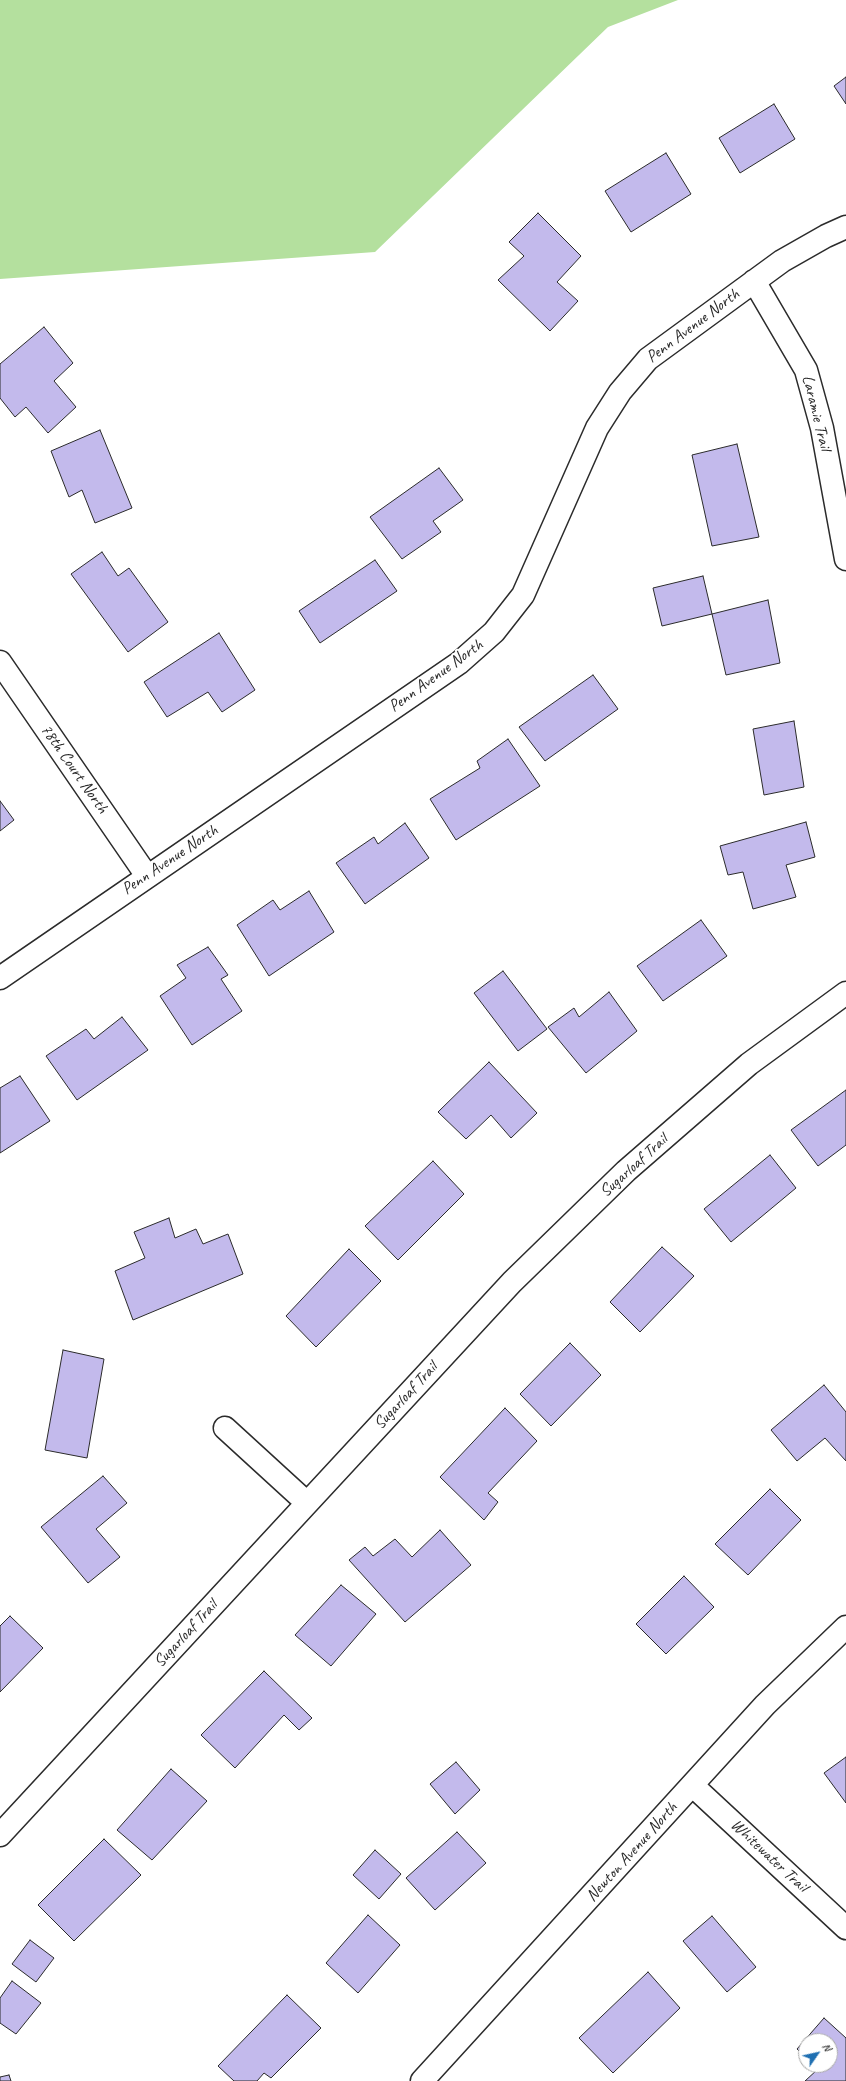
<!DOCTYPE html>
<style>
body{margin:0}
#map{position:relative;width:846px;height:2081px;overflow:hidden;background:#fff;font-family:Caveat,sans-serif}
canvas{display:block}
.north{position:absolute;left:798px;top:2033px;width:40px;height:40px;box-sizing:border-box;background:#fff;border:1px solid #aaa;border-radius:50%;rotate:56deg;font-size:11px;font-weight:700;line-height:16px;text-align:center;color:#2b2b2b}
.north::after{content:'';display:block;margin:auto;width:14px;height:18px;background:#1f6fb2;clip-path:polygon(50% 0,100% 100%,50% 72%,0 100%)}
</style>
<div id="map">
<canvas width="846" height="2081"></canvas>
<div class="north">N</div>
</div>
<script>
const c = document.querySelector('canvas').getContext('2d');
c.lineJoin = 'round';
function fillPath(path, color) {
  c.fillStyle = color;
  c.fill(path, 'evenodd');
}
function poly(rows) {
  const path = new Path2D();
  for (const r of rows) {
    path.moveTo(r[0], r[1]);
    for (let i = 2; i < r.length; i += 2) path.lineTo(r[i], r[i + 1]);
  }
  return path;
}
function stroke(path, color, width, dash) {
  c.strokeStyle = color;
  c.lineWidth = width;
  c.lineCap = dash ? 'butt' : 'round';
  c.setLineDash(dash || []);
  c.stroke(path);
}
function label(font, color, halo, rows, align = 'center') {
  c.font = font + ' Caveat,sans-serif';
  c.lineWidth = 4;
  c.setLineDash([]);
  c.textBaseline = 'middle';
  c.strokeStyle = halo;
  c.fillStyle = color;
  for (const [text, x, y, turn = 0] of rows) {
    c.save();
    c.translate(x, y);
    c.rotate((+turn || 0) * Math.PI / 180);
    c.textAlign = isNaN(turn) ? turn : align;
    if (halo) c.strokeText(text, 0, 0);
    c.fillText(text, 0, 0);
    c.restore();
  }
}
fillPath(poly([
 [0,0,678,0,608,27,375,252,0,279]
]), '#b4e09e');
const building = poly([
 [846,77,846,104,834,86,846,77],
 [774,104,795,139,740,173,719,138,774,104],
 [666,153,691,194,631,232,605,191,666,153],
 [538,213,581,256,557,282,578,301,550,331,498,280,524,256,509,242,538,213],
 [44,327,73,363,54,381,76,407,48,433,26,407,15,417,0,398,0,364,44,327],
 [100,430,132,508,95,523,82,490,69,497,51,451,100,430],
 [737,444,759,537,712,546,692,455,737,444],
 [439,468,463,500,433,521,441,532,402,559,370,517,439,468],
 [102,552,118,576,129,568,168,622,128,652,71,574,102,552],
 [375,560,397,591,320,643,299,611,375,560],
 [703,576,712,614,662,626,653,588,703,576],
 [768,600,780,663,726,675,712,614,768,600],
 [219,633,255,690,222,712,208,692,167,717,144,682,219,633],
 [593,675,618,709,545,761,519,727,593,675],
 [794,721,804,787,764,795,753,729,794,721],
 [508,739,540,786,456,840,430,799,480,768,477,761,508,739],
 [0,801,14,820,0,831,0,801],
 [806,822,815,857,786,865,796,897,753,909,743,872,728,875,720,846,806,822],
 [405,823,429,858,365,904,336,863,374,837,378,844,405,823],
 [309,891,334,932,269,976,237,925,273,900,280,910,309,891],
 [701,920,727,956,663,1001,637,966,701,920],
 [208,947,228,975,221,979,242,1011,192,1045,160,996,186,978,177,965,208,947],
 [503,971,547,1029,518,1051,474,993,503,971],
 [609,992,637,1031,586,1073,548,1027,574,1008,579,1017,609,992],
 [122,1017,148,1050,77,1100,46,1056,86,1029,94,1039,122,1017],
 [489,1062,537,1113,511,1138,491,1115,466,1139,438,1112,489,1062],
 [20,1076,50,1121,0,1153,0,1088,20,1076],
 [846,1090,846,1145,818,1166,791,1130,846,1090],
 [770,1155,796,1188,731,1242,704,1209,770,1155],
 [433,1161,464,1194,398,1260,365,1226,433,1161],
 [169,1218,175,1238,196,1229,203,1244,228,1234,243,1274,133,1320,115,1271,145,1258,134,1232,169,1218],
 [662,1247,694,1276,640,1332,610,1302,662,1247],
 [349,1249,381,1281,316,1347,286,1316,349,1249],
 [570,1343,601,1375,551,1426,520,1394,570,1343],
 [63,1350,104,1359,87,1458,45,1450,63,1350],
 [824,1385,846,1412,846,1461,825,1438,797,1461,771,1430,824,1385],
 [505,1408,537,1441,488,1493,498,1502,484,1520,440,1477,505,1408],
 [103,1476,127,1503,96,1529,120,1557,88,1583,41,1527,103,1476],
 [770,1489,801,1520,748,1575,715,1544,770,1489],
 [440,1530,471,1565,405,1622,349,1560,365,1547,373,1556,395,1539,412,1557,440,1530],
 [684,1576,714,1607,666,1654,636,1624,684,1576],
 [341,1585,376,1614,331,1666,295,1635,341,1585],
 [10,1616,43,1648,0,1692,0,1626,10,1616],
 [264,1671,312,1718,299,1730,284,1715,235,1768,201,1735,264,1671],
 [846,1757,846,1803,824,1773,846,1757],
 [456,1762,480,1790,455,1814,430,1784,456,1762],
 [171,1769,207,1801,152,1860,117,1830,171,1769],
 [457,1832,486,1863,435,1910,406,1878,457,1832],
 [104,1839,141,1875,74,1941,38,1905,104,1839],
 [375,1850,401,1874,379,1899,353,1875,375,1850],
 [368,1915,400,1945,358,1993,326,1963,368,1915],
 [712,1916,756,1967,727,1992,683,1941,712,1916],
 [30,1940,54,1958,36,1982,12,1964,30,1940],
 [648,1972,680,2008,613,2073,579,2038,648,1972],
 [12,1981,41,2003,16,2034,0,2023,0,1998,12,1981],
 [287,1995,321,2028,271,2078,264,2073,257,2081,234,2081,218,2066,287,1995],
 [824,2018,846,2038,846,2081,805,2081,818,2069,814,2065,830,2065,830,2041,806,2041,806,2058,797,2049,824,2018],
 [9,2075,11,2081,0,2081,0,2077,9,2075]
]);
fillPath(building, '#c3baec');
stroke(building, '#2b2b2b', 1);
const minor = poly([
 [754,281,806,370,822,428,846,559],
 [0,662,147,876],
 [0,978,459,663,494,632,523,595,597,428,620,392,648,359,782,261,826,236,846,227],
 [225,1428,307,1503],
 [692,1785,846,1928],
 [0,1835,512,1282,626,1171,749,1064,846,993],
 [422,2081,765,1705,846,1627]
]);
stroke(minor, '#2b2b2b', 25);
stroke(minor, '#fff', 22);
label('17px', '#2b2b2b', '#fff', [
 ["Penn Avenue North",693,326,-37],
 ["Laramie Trail",816,413,76],
 ["Penn Avenue North",436,676,-36],
 ["78th Court North",74,769,55],
 ["Penn Avenue North",170,860,-34],
 ["Sugarloaf Trail",634,1166,-42],
 ["Sugarloaf Trail",406,1396,-47],
 ["Sugarloaf Trail",186,1634,-47],
 ["Newton Avenue North",632,1852,-48],
 ["Whitewater Trail",769,1856,43]
]);
</script>
